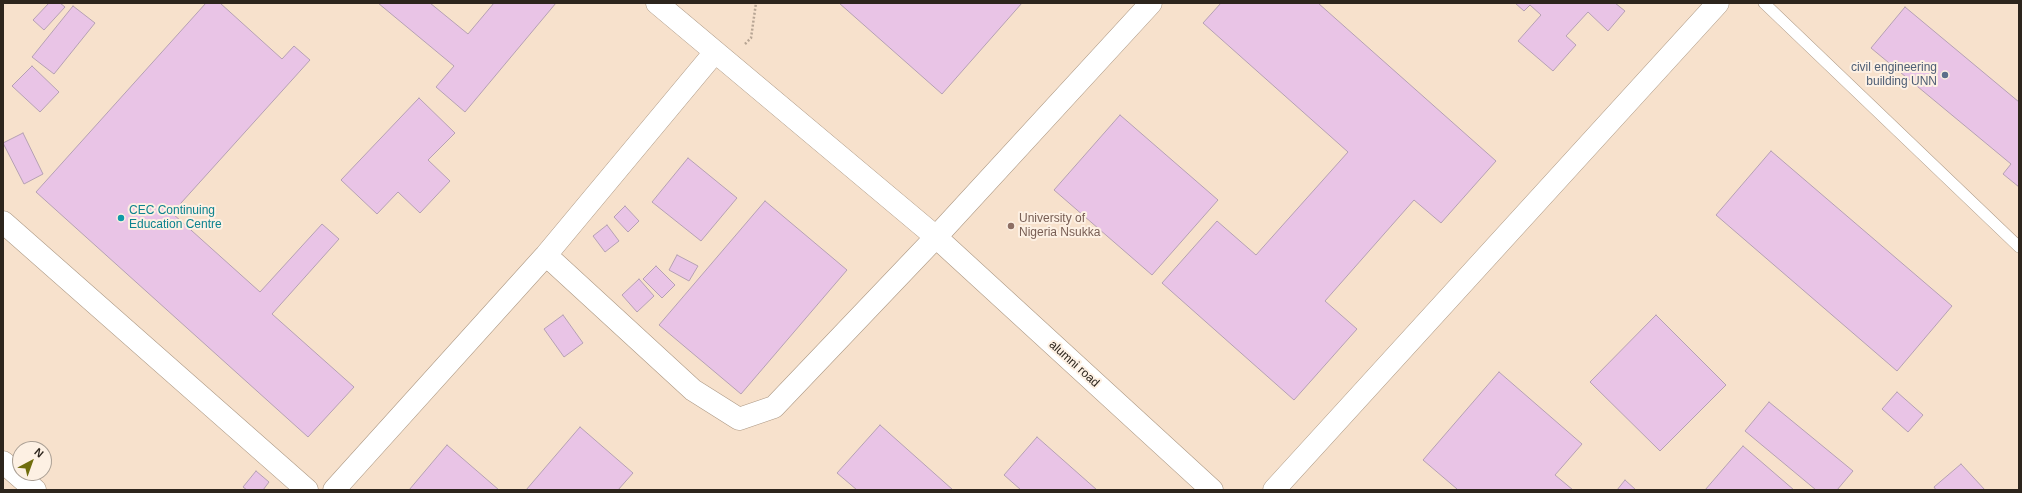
<!DOCTYPE html>
<style>
body{margin:0}
#map{position:relative;width:2022px;height:493px;overflow:hidden;background:#f7e1cc;font-family:Helvetica,sans-serif}
canvas{display:block}
.frame{position:absolute;inset:0;border:4px solid #2d251d;pointer-events:none}
.north{position:absolute;left:12px;top:441px;width:40px;height:40px;box-sizing:border-box;background:#fdf0e3;border:1px solid #aa9f94;border-radius:50%;rotate:41deg;font-size:11px;font-weight:700;line-height:16px;text-align:center;color:#2d251d}
.north::after{content:'';display:block;margin:auto;width:14px;height:18px;background:#706d0d;clip-path:polygon(50% 0,100% 100%,50% 72%,0 100%)}
</style>
<div id="map">
<canvas width="2022" height="493"></canvas>
<div class="frame"></div>
<div class="north">N</div>
</div>
<script>
const c = document.querySelector('canvas').getContext('2d');
c.lineJoin = 'round';
function fillPath(path, color) {
  c.fillStyle = color;
  c.fill(path, 'evenodd');
}
function poly(rows) {
  const path = new Path2D();
  for (const r of rows) {
    path.moveTo(r[0], r[1]);
    for (let i = 2; i < r.length; i += 2) path.lineTo(r[i], r[i + 1]);
  }
  return path;
}
function stroke(path, color, width, dash) {
  c.strokeStyle = color;
  c.lineWidth = width;
  c.lineCap = dash ? 'butt' : 'round';
  c.setLineDash(dash || []);
  c.stroke(path);
}
function label(font, color, halo, rows, align = 'center') {
  c.font = font + ' Helvetica,sans-serif';
  c.lineWidth = 4;
  c.setLineDash([]);
  c.textBaseline = 'middle';
  c.strokeStyle = halo;
  c.fillStyle = color;
  for (const [text, x, y, turn = 0] of rows) {
    c.save();
    c.translate(x, y);
    c.rotate((+turn || 0) * Math.PI / 180);
    c.textAlign = isNaN(turn) ? turn : align;
    if (halo) c.strokeText(text, 0, 0);
    c.fillText(text, 0, 0);
    c.restore();
  }
}
const building = poly([
 [49,3,60,3,65,7,44,30,33,20,49,3],
 [206,3,220,3,282,59,294,46,310,60,172,213,260,292,322,224,339,239,272,314,354,387,308,437,36,192,206,3],
 [378,3,430,3,468,34,494,3,556,3,465,112,436,87,454,66,378,3],
 [839,3,1022,3,942,94,839,3],
 [1221,3,1318,3,1496,161,1441,223,1414,200,1325,301,1357,329,1294,400,1162,283,1217,221,1256,255,1348,152,1203,23,1221,3],
 [1515,3,1615,3,1625,11,1608,31,1588,12,1566,36,1576,45,1553,71,1518,41,1541,15,1530,5,1524,11,1515,3],
 [73,6,95,23,54,74,32,57,73,6],
 [1905,7,2019,102,2019,187,2003,174,2011,164,1871,48,1905,7],
 [32,66,59,92,40,112,12,86,32,66],
 [419,98,455,133,428,160,450,181,420,213,398,192,377,214,341,180,419,98],
 [1120,115,1218,200,1152,275,1054,190,1120,115],
 [23,133,43,174,24,184,3,143,23,133],
 [1771,151,1952,306,1897,371,1716,215,1771,151],
 [688,158,737,198,701,241,652,202,688,158],
 [765,201,847,270,741,394,659,325,765,201],
 [625,206,639,221,628,232,614,217,625,206],
 [607,225,619,241,605,252,593,236,607,225],
 [677,255,698,266,689,281,669,270,677,255],
 [656,266,675,285,662,298,643,279,656,266],
 [639,279,654,296,637,312,622,295,639,279],
 [563,315,583,343,564,357,544,329,563,315],
 [1656,315,1726,385,1660,451,1590,382,1656,315],
 [1499,372,1582,444,1555,475,1573,490,1456,490,1457,489,1423,460,1499,372],
 [1897,392,1923,415,1908,432,1882,409,1897,392],
 [1769,402,1853,471,1837,490,1816,490,1745,431,1769,402],
 [880,425,953,490,857,490,837,473,880,425],
 [580,427,633,473,618,490,526,490,580,427],
 [1037,437,1097,490,1021,490,1004,475,1037,437],
 [447,445,499,490,409,490,447,445],
 [1743,446,1794,490,1705,490,1743,446],
 [1961,464,1985,490,1936,490,1934,487,1961,464],
 [256,471,269,482,263,490,247,490,243,487,256,471],
 [1625,480,1636,490,1617,490,1625,480]
]);
fillPath(building, '#e9c4e6');
stroke(building, '#b5a0b3', 1);
const service = poly([
 [1764,3,2019,247]
]);
const minor = poly([
 [657,3,936,237,1212,490],
 [3,222,307,490],
 [546,255,693,390,739,419,774,407,936,237,1151,3],
 [3,462,35,490],
 [334,490,546,255,715,52],
 [1274,490,1718,3]
]);
stroke(service, '#ac9884', 12);
stroke(minor, '#ac9884', 23);
stroke(poly([
 [745,44,751,38,756,3]
]), '#b7a594', 2.5, [2, 2]);
stroke(service, '#fff', 11);
stroke(minor, '#fff', 22);
for (const [x, y, r, color] of [
 [1945,75,4,"#5c6f8a"],
 [121,218,4,"#0f9aa8"],
 [1011,226,4,"#8d6e63"]
]) {
  const dot = new Path2D();
  dot.arc(x, y, r, 0, 2 * Math.PI);
  c.fillStyle = color;
  c.fill(dot);
  stroke(dot, '#fdf0e3', 1.5);
}
label('12px', '#4e5e75', '#fdf0e3', [
 ["civil engineering",1937,68],
 ["building UNN",1937,82]
], 'right');
label('12px', '#0d838f', '#fdf0e3', [
 ["CEC Continuing",129,211],
 ["Education Centre",129,225]
], 'left');
label('12px', '#785e54', '#fdf0e3', [
 ["University of",1019,219],
 ["Nigeria Nsukka",1019,233]
], 'left');
label('12px', '#2d251d', '#fdf0e3', [
 ["alumni road",1074,364,42]
]);
</script>
